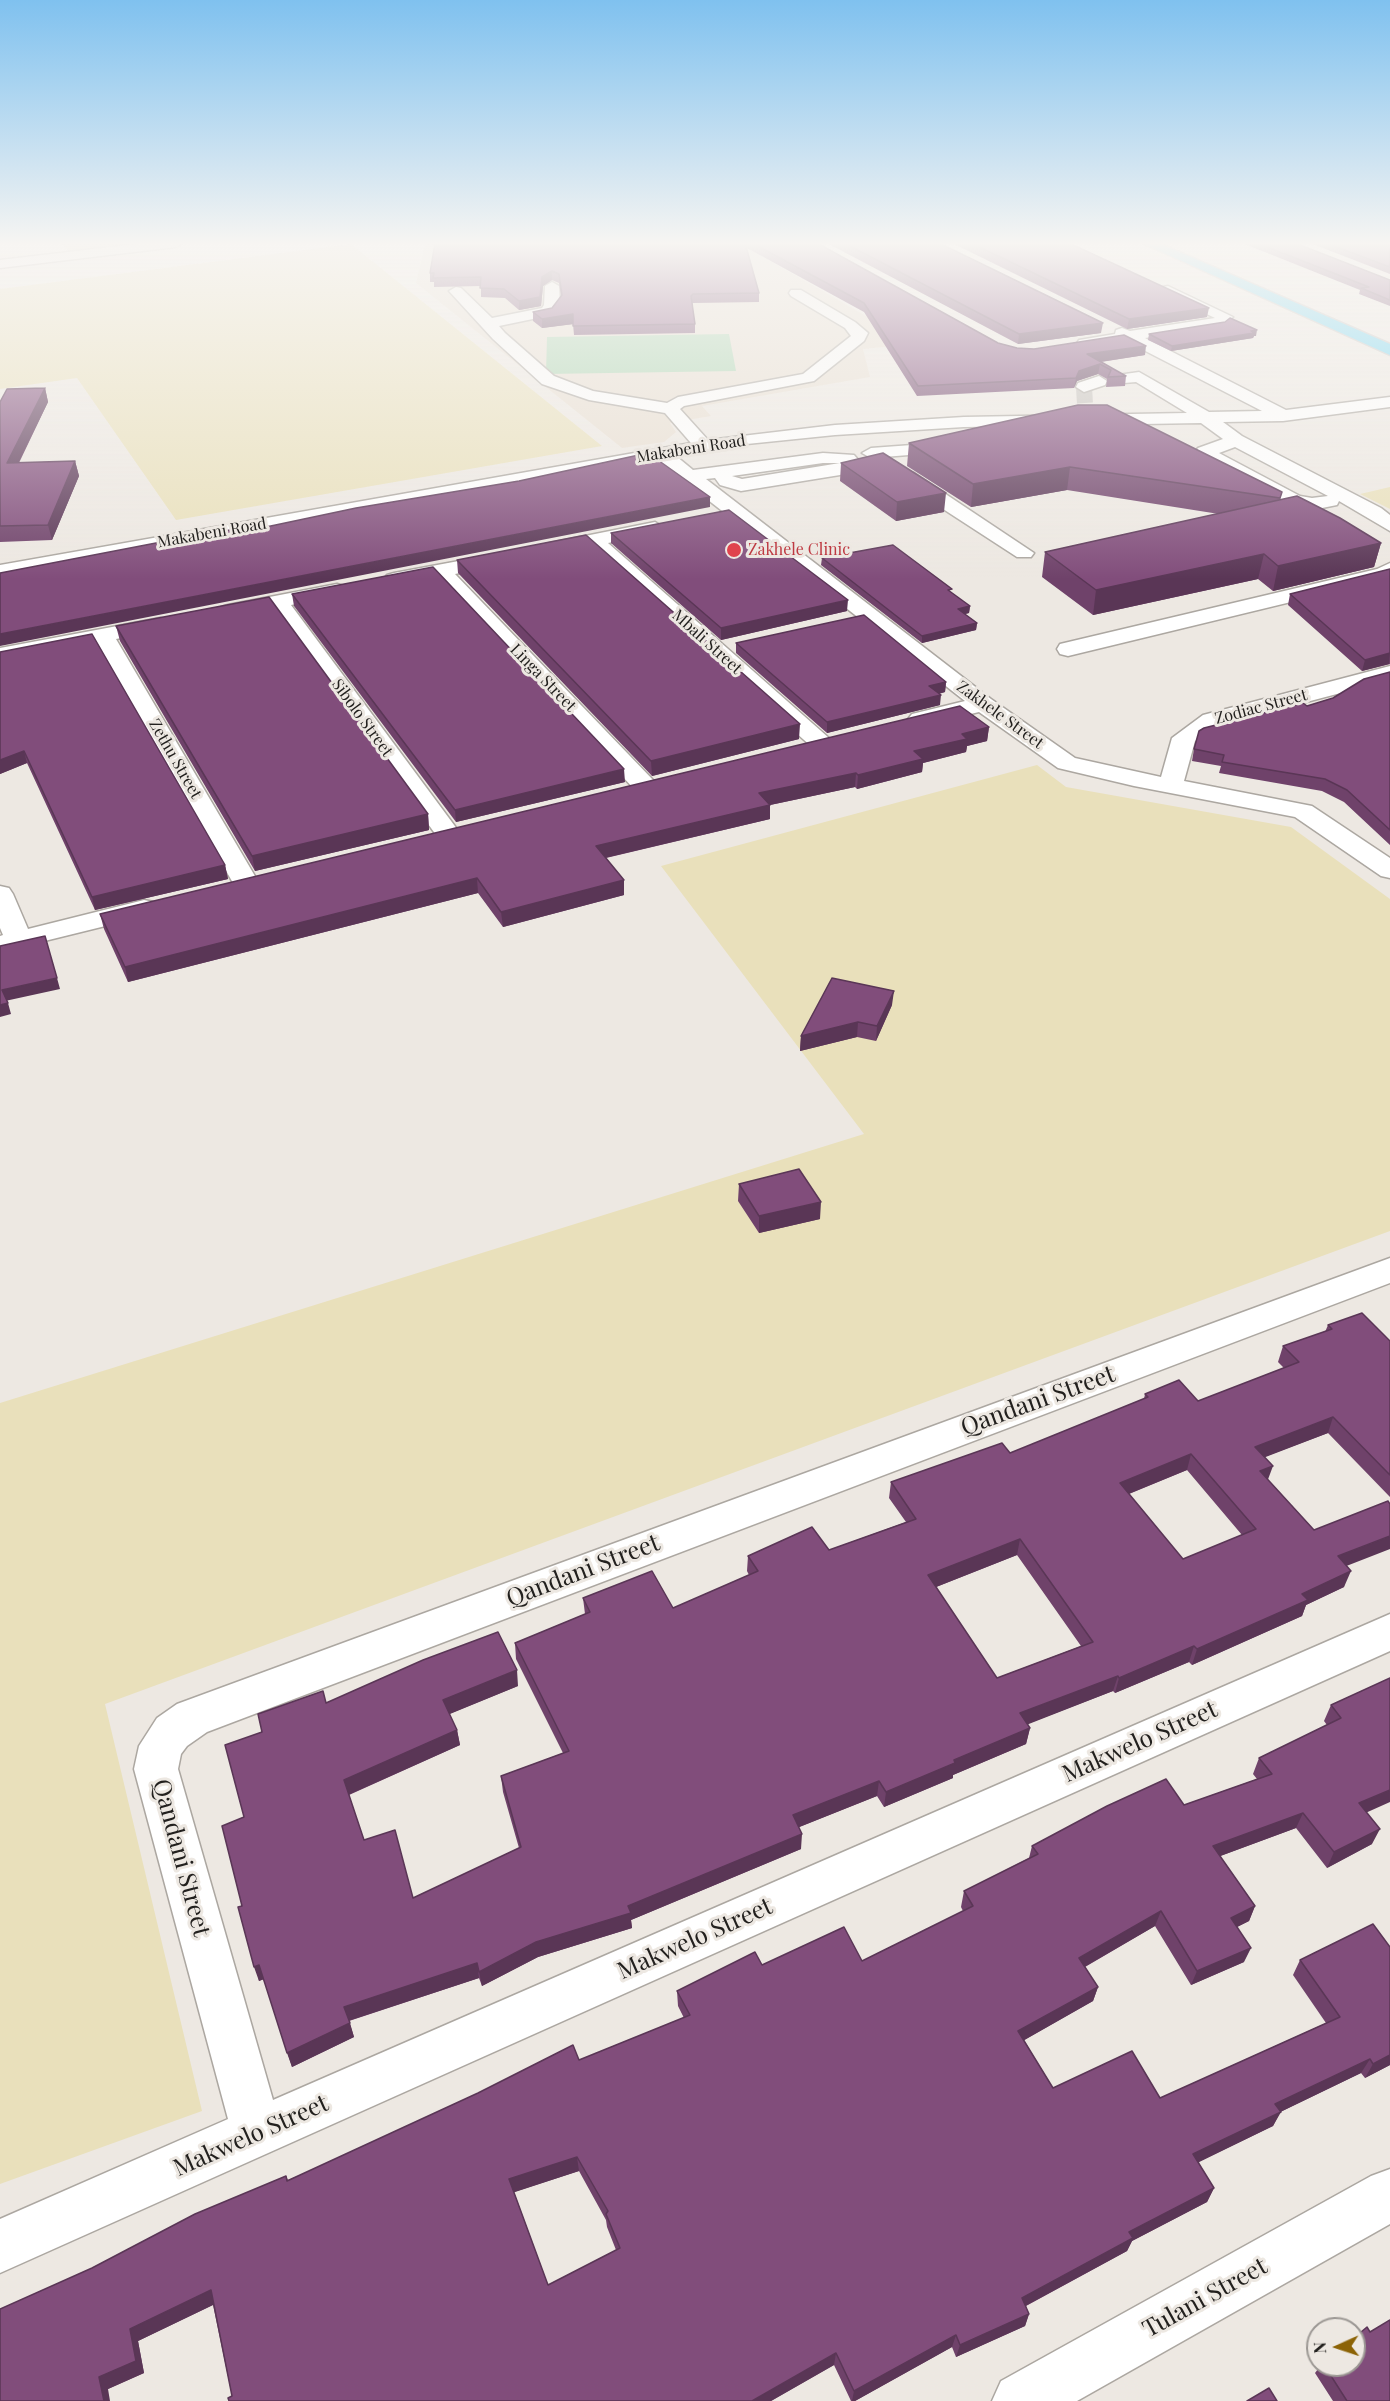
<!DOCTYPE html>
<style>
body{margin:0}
#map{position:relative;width:1390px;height:2401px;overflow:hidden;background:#ede8e2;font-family:"Playfair Display",serif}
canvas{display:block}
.north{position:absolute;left:1306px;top:2317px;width:60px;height:60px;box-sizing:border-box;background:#ede8e2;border:2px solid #9c9894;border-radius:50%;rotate:267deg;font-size:16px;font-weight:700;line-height:24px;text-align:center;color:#22201e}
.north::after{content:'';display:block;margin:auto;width:21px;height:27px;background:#8c6306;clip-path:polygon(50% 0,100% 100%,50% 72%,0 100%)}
</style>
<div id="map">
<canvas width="1390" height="2401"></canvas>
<div class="north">N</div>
</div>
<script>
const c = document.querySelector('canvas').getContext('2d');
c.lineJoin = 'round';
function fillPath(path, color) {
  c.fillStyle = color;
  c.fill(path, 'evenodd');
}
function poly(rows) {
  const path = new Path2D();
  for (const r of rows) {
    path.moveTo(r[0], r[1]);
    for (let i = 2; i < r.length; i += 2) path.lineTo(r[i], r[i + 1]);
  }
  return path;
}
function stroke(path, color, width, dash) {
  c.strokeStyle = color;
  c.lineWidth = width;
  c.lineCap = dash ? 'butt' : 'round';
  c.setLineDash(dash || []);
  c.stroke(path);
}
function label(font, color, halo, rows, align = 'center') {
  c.font = font + ' "Playfair Display",serif';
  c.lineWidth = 6;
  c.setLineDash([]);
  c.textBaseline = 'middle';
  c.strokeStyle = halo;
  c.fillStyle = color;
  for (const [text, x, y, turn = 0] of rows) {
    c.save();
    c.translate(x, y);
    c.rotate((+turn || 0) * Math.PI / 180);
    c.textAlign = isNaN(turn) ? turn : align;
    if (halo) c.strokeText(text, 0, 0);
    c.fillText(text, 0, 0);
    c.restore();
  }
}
fillPath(poly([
 [425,243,739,243,915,344,863,349,870,377,702,406,711,416,670,423,676,432,664,442,622,448,416,283]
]), '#e8ded1');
fillPath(poly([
 [729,334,736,371,546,374,547,337]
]), '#a6d3ae');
fillPath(poly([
 [61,243,137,243,69,251],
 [351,244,602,446,176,520,77,378,0,389,0,289],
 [1390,487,1390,509,1360,494],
 [1037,765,1066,787,1291,827,1390,899,1390,1231,105,1704,202,2111,0,2184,0,1403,864,1134,661,866]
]), '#e9e0bb');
stroke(poly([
 [1084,387,1085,404]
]), '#c4c0bb', 16, [16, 8]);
const minor = poly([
 [145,243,183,243,176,247,0,268,0,260,145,243],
 [552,282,559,286,560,305,552,315,499,326,505,333,554,376,593,391,667,403,678,397,803,374,851,336,845,328,791,296,789,293,791,290,801,290,855,322,868,333,864,341,814,381,684,406,680,409,708,440,835,425,964,417,1187,413,1136,382,1124,383,1116,378,1118,375,1139,372,1209,412,1262,411,1126,341,1085,348,1077,343,1079,340,1115,334,1116,330,1122,328,1130,331,1215,318,1163,293,1161,290,1163,287,1168,286,1233,317,1219,327,1145,338,1286,410,1390,397,1390,407,1283,421,1223,422,1242,436,1381,508,1390,515,1390,531,1339,501,1337,505,1312,510,1288,505,1198,456,1195,452,1198,448,1223,439,1201,423,964,427,835,435,737,445,676,456,693,470,823,453,854,455,862,464,859,468,840,475,741,491,720,485,715,478,706,479,991,699,1075,758,1161,777,1172,738,1203,715,1390,666,1390,680,1219,725,1195,741,1184,781,1312,806,1390,858,1390,878,1381,876,1295,817,1134,786,1058,768,979,712,920,726,912,724,908,719,912,714,965,701,657,460,0,577,0,565,691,443,665,413,589,400,542,384,493,339,449,291,456,287,461,288,492,318,542,308,544,305,545,286,552,282],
 [1235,447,1328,496,1312,498,1300,496,1219,453,1235,447],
 [823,463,840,463,742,479,732,476,823,463],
 [1099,376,1107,381,1105,385,1084,392,1076,387,1078,383,1099,376],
 [953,442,959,443,962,447,959,451,871,458,862,453,871,448,953,442],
 [907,471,914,473,1034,553,1031,557,1017,557,900,481,898,477,900,473,907,471],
 [655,522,665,528,662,532,608,543,829,738,833,743,829,748,813,748,588,547,550,555,543,553,540,549,543,545,550,543,655,522],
 [502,553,509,555,512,559,509,563,455,574,654,781,657,786,654,791,645,793,636,791,436,577,394,585,387,583,384,579,387,575,394,573,502,553],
 [1390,563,1390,578,1068,656,1060,654,1057,649,1060,644,1377,569,1390,563],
 [337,584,344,586,347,590,344,594,291,605,457,829,461,834,457,839,448,842,439,839,272,609,228,617,221,615,217,611,221,607,228,605,337,584],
 [160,618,168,619,171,624,168,629,116,639,259,883,255,889,246,891,237,889,233,883,97,643,0,662,0,648,160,618],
 [0,886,9,888,13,894,28,929,144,900,154,902,158,908,154,914,0,952,0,936,3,935,0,928,0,886],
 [1390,1258,1390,1283,207,1732,187,1746,181,1754,178,1769,273,2100,1390,1614,1390,1651,0,2273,0,2219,228,2119,134,1769,139,1746,157,1718,177,1704,1390,1258],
 [1390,2169,1390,2224,1077,2401,992,2401,1001,2381,1371,2176,1390,2169]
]);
const major = poly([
 [1142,243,1159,243,1390,344,1390,355,1142,243]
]);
stroke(minor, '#aca7a1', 3);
stroke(major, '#c6c5c4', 3);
fillPath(minor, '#fff');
fillPath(major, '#67d4f5');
fillPath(poly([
 [435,243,817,243,998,343,1017,348,1145,355,1101,362,1126,376,1125,386,1106,387,1107,379,1098,374,1077,381,1074,388,917,396,864,312,747,248,759,293,759,302,693,303,692,304,695,324,695,333,574,335,573,324,542,328,533,321,533,312,552,308,561,296,559,283,552,280,543,286,541,306,519,310,505,298,481,297,481,286,434,287,434,282,430,282,430,273],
 [827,243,939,243,1101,333,1018,344],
 [952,243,1069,243,1207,317,1127,329],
 [1242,243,1295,243,1390,280,1390,306,1359,294,1360,290],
 [1310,243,1390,243,1390,274],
 [1149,334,1256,336,1254,336,1253,338,1171,351,1148,340],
 [45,388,48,402,19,463,75,461,79,476,52,540,0,542,0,402],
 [909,443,1282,492,1280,500,1381,543,1374,567,1273,591,1258,579,1093,615,1042,577,1045,552,1219,514,1067,490,971,507,907,466],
 [841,463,944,512,896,521,840,481],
 [611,533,847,611,721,640,611,543],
 [822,558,952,593,970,606,969,613,965,614,977,623,976,630,922,643,821,565],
 [457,560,799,739,652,776,458,573],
 [1390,569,1390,664,1362,671,1288,605,1290,594],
 [292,594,625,782,456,822,294,606],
 [116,626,428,814,429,830,255,871,120,641],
 [736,643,946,682,945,692,939,694,940,705,827,733,736,653],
 [0,652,225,865,228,879,95,910,27,763,0,774],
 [1390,672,1390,845,1344,802,1322,791,1219,773,1221,766,1192,761,1194,749,1307,706,1333,698],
 [989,727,987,741,967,746,966,752,923,763,922,772,857,789,855,787,770,805,770,819,606,858,624,880,624,895,503,927,478,893,128,982,104,929,100,914],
 [892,1005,876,1041,857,1037,800,1051,801,1036],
 [739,1184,820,1219,759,1233,738,1201],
 [1328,1325,1390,1341,1390,1497,1328,1433,1264,1457,1268,1480,1347,1566,1344,1587,1306,1605,1302,1616,1192,1665,1189,1662,1115,1693,1113,1691,1027,1724,1030,1728,1026,1744,953,1775,953,1778,884,1807,877,1796,799,1827,801,1849,631,1920,632,1928,538,1957,482,1986,479,1978,349,2021,354,2037,292,2067,264,1979,259,1981,242,1906,244,1817,262,1732,326,1703,518,1686,449,1714,457,1730,460,1745,349,1795,364,1840,413,1898,519,1848,503,1792,501,1776,563,1753,516,1659,515,1643,585,1614,583,1598,673,1608,749,1575,747,1571,748,1556,829,1550,906,1522,889,1498,891,1482,1010,1453,1144,1399,1145,1394,1198,1401,1284,1368,1278,1362,1283,1346,1325,1332],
 [1187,1470,1242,1535,1183,1559,1129,1494],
 [1017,1555,1081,1646,997,1678,936,1587],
 [1390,1678,1366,1812,1372,1844,1327,1868,1296,1828,1220,1856,1255,1906,1249,1921,1237,1927,1244,1962,1191,1985,1155,1926,1085,1967,1098,1987,1093,2001,1024,2040,1053,2088,1160,2098,1326,2023,1293,1975,1300,1960,1390,1947,1390,2065,1365,2078,1361,2073,1280,2112,1273,2126,1198,2162,1214,2188,1207,2202,1132,2241,1127,2251,1026,2306,1029,2314,1025,2326,956,2357,952,2347,855,2401,851,2401,834,2365,771,2401,229,2401,232,2396,213,2305,138,2341,144,2373,108,2389,0,2401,92,2268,286,2176,288,2180,579,2060,684,2018,678,2006,677,1991,762,1965,862,1961,963,1911,961,1907,964,1891,1029,1858,1032,1846,1184,1805,1257,1779,1253,1774,1259,1758,1327,1725,1324,1721,1331,1705],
 [579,2171,606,2220,607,2227,616,2250,548,2285,514,2192],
 [1370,2332,1390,2401,1333,2401,1315,2373,1321,2365,1354,2365]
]), '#6f426a');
fillPath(poly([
 [552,271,552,280,543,286,541,306,519,310,519,301,542,277],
 [1209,308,1207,317,1127,329,1129,319],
 [573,314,574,324,542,328,542,319],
 [1103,323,1101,333,1018,344,1019,334],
 [1257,330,1256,336,1254,336,1253,338,1171,351,1172,346],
 [1146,346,1145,355,1086,364,1087,354],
 [1100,364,1098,374,1077,381,1074,388,1076,378,1079,371],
 [45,388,48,402,11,478,7,463],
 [75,461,79,476,52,540,48,525],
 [1070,467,1067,490,971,507,973,484],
 [946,493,944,512,896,521,897,502],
 [710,497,710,507,0,646,0,634],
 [1381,543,1374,567,1273,591,1278,566],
 [1264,554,1258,579,1093,615,1096,590],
 [848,600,847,611,721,640,721,628],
 [970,606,969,613,957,616,958,609],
 [977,623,976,630,922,643,922,636],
 [1390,653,1389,664,1362,671,1365,660],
 [946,682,945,692,928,696,929,686],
 [941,695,940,705,827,733,827,722],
 [800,724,799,739,652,776,651,761],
 [989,727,987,741,967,746,966,752,923,763,922,772,857,789,858,775,914,751,962,734],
 [24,751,27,763,0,774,0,760],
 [624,769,625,782,456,822,455,810],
 [856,773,855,787,770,805,770,819,596,860,596,846,759,793],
 [428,814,429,830,255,871,252,856],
 [225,865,228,879,95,910,92,897],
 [477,878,478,893,128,982,125,967],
 [624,880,624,895,503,927,501,912],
 [57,978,60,989,5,1001,2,990],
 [894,991,892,1005,876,1041,877,1026],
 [8,1003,11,1014,0,1017,0,1005],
 [858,1022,857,1037,800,1051,801,1036],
 [821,1202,820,1219,759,1233,759,1216],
 [1333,1417,1328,1433,1250,1463,1255,1447],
 [1191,1454,1187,1470,1116,1499,1120,1483],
 [1273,1466,1267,1482,1260,1471],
 [1390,1536,1390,1549,1331,1572,1338,1556],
 [1020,1539,1017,1555,926,1591,928,1575],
 [1351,1571,1344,1587,1306,1605,1302,1616,1192,1665,1197,1649,1302,1594],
 [1194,1646,1189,1662,1115,1693,1119,1678],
 [517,1670,518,1686,445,1716,443,1700],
 [1118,1676,1113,1691,1016,1729,1020,1713],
 [1030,1728,1026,1744,953,1775,953,1778,884,1807,886,1792,954,1760],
 [457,1730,460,1745,348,1795,344,1780],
 [879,1781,877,1796,792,1830,793,1815],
 [1390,1790,1390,1802,1352,1819,1359,1803],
 [1303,1813,1296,1828,1207,1861,1213,1846],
 [1380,1829,1372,1844,1327,1868,1334,1852],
 [802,1834,801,1849,631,1920,632,1928,538,1957,482,1986,479,1972,536,1942,628,1906],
 [1255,1906,1249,1921,1225,1933,1231,1918],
 [1161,1911,1155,1926,1074,1973,1079,1958],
 [1251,1948,1244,1962,1191,1985,1197,1971],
 [477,1963,479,1978,348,2021,344,2007],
 [259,1965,264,1979,259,1981,254,1967],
 [1098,1987,1093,2001,1014,2046,1018,2031],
 [350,2023,354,2037,292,2067,287,2053],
 [1390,2055,1390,2065,1365,2078,1373,2064],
 [1370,2059,1361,2073,1268,2118,1275,2104],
 [1281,2112,1273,2126,1187,2168,1193,2154],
 [577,2157,579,2171,512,2193,509,2179],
 [1214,2188,1207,2202,1132,2241,1127,2251,1018,2310,1022,2298,1129,2232],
 [211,2290,217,2303,138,2341,144,2373,108,2389,110,2401,104,2401,99,2377,130,2329],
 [1029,2314,1025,2326,956,2357,960,2345],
 [956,2335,952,2347,855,2401,852,2401,854,2391],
 [836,2353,834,2365,771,2401,752,2401]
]), '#5a3656');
const building = poly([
 [435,243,745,243,759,293,693,294,691,296,695,324,573,326,573,314,542,319,533,312,552,308,562,295,559,274,552,271,542,277,540,297,519,301,504,289,480,288,481,277,433,278,434,273,430,273,435,243],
 [752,243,817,243,998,343,1017,348,1034,349,1124,335,1146,346,1087,354,1126,376,1108,377,1111,370,1100,364,1079,371,1076,378,918,386,864,303,752,243],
 [844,243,939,243,1103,323,1019,334,844,243],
 [971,243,1069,243,1209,308,1129,319,971,243],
 [1257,243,1295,243,1390,280,1390,300,1361,288,1369,287,1257,243],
 [1326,243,1390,243,1390,267,1326,243],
 [1230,318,1257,330,1251,331,1254,333,1172,346,1149,334,1225,322,1230,318],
 [45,388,7,463,75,461,48,525,0,526,0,402,7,389,45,388],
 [1078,405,1107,405,1282,492,1280,498,1070,467,973,484,909,443,1078,405],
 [648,453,710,497,0,634,0,573,156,543,264,524,266,527,356,508,519,481,648,453],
 [883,453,946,493,897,502,841,463,883,453],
 [1297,496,1340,518,1381,543,1278,566,1264,554,1096,590,1045,552,1297,496],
 [729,510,848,600,721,628,611,533,729,510],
 [586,535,800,724,651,761,457,560,586,535],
 [893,545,952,589,948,590,970,606,958,609,977,623,922,636,822,558,893,545],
 [433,567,624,769,455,810,292,594,433,567],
 [1390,569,1390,653,1365,660,1290,594,1390,569],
 [269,597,428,814,252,856,116,626,269,597],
 [864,615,946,682,929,686,941,695,827,722,736,643,864,615],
 [92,634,225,865,92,897,24,751,0,760,0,652,92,634],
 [1390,672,1390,830,1347,790,1325,779,1222,762,1224,755,1194,749,1199,731,1204,728,1303,703,1307,706,1333,698,1364,679,1390,672],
 [960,706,989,727,962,734,967,739,914,751,923,759,858,775,856,773,759,793,770,805,596,846,624,880,501,912,477,878,125,967,100,914,960,706],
 [45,936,57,978,2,990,8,1003,0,1005,0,946,45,936],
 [832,978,894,991,877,1026,858,1022,801,1036,832,978],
 [799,1169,821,1202,759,1216,739,1184,799,1169],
 [1362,1313,1390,1341,1390,1475,1333,1417,1255,1447,1273,1466,1260,1471,1314,1530,1388,1501,1390,1504,1390,1536,1338,1556,1351,1571,1302,1594,1308,1600,1197,1649,1194,1646,1119,1678,1118,1676,1020,1713,1030,1728,954,1760,955,1763,886,1792,879,1781,793,1815,802,1834,628,1906,631,1913,536,1942,479,1972,477,1963,344,2007,350,2023,287,2053,259,1965,254,1967,238,1907,242,1906,222,1826,244,1817,225,1745,262,1732,258,1714,323,1691,326,1703,423,1660,498,1632,517,1670,443,1700,457,1730,344,1780,364,1840,395,1830,413,1898,521,1847,501,1776,569,1751,515,1643,590,1612,583,1598,652,1571,673,1608,758,1571,748,1556,812,1527,829,1550,916,1519,891,1482,1002,1443,1010,1453,1148,1397,1145,1394,1179,1380,1198,1401,1299,1362,1283,1346,1332,1329,1328,1325,1362,1313],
 [1191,1454,1256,1529,1183,1559,1120,1483,1191,1454],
 [1020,1539,1093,1642,997,1678,928,1575,1020,1539],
 [1390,1678,1390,1790,1359,1803,1380,1829,1334,1852,1303,1813,1213,1846,1255,1906,1231,1918,1251,1948,1197,1971,1161,1911,1079,1958,1098,1987,1018,2031,1053,2088,1132,2051,1160,2098,1340,2017,1300,1960,1373,1924,1390,1947,1390,2055,1373,2064,1370,2059,1275,2104,1281,2112,1193,2154,1214,2188,1129,2232,1133,2238,1022,2298,1029,2314,960,2345,956,2335,854,2391,836,2353,752,2401,229,2401,228,2398,232,2396,211,2290,130,2329,136,2361,99,2377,104,2401,0,2401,0,2309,92,2268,195,2214,286,2176,287,2181,478,2093,573,2045,579,2060,690,2015,677,1991,755,1952,762,1965,844,1927,862,1961,973,1906,964,1891,1038,1854,1032,1846,1107,1806,1166,1779,1184,1805,1272,1774,1259,1758,1341,1718,1331,1705,1390,1678],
 [577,2157,608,2211,606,2214,620,2248,548,2285,509,2179,577,2157],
 [1390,2320,1390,2401,1347,2401,1324,2365,1354,2365,1354,2338,1367,2327,1370,2332,1390,2320],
 [1269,2388,1277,2401,1247,2401,1269,2388]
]);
fillPath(building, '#814d7b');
stroke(building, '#5a3656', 1.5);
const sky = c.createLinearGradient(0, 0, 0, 579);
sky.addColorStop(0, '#7fc1ef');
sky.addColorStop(0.42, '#f7f5f2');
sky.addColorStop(1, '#f7f5f200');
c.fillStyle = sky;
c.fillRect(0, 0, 1390, 579);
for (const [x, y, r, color] of [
 [734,550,8,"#e0444e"]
]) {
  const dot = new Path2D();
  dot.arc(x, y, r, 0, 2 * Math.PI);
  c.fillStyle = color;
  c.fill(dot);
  stroke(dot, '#ede8e2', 2);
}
label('16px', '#22201e', '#ede8e2', [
 ["Makabeni Road",691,449,-9],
 ["Makabeni Road",212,533,-10],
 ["Mbali Street",707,642,42],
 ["Linga Street",543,678,46],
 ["Zodiac Street",1261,707,-15],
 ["Zakhele Street",1000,715,36],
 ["Sibolo Street",362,718,54],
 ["Zethu Street",175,759,60]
]);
label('16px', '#be3a42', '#ede8e2', [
 ["Zakhele Clinic",748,550]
], 'left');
label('24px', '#22201e', '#ede8e2', [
 ["Qandani Street",1038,1401,-20],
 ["Qandani Street",583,1571,-21],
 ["Makwelo Street",1140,1742,-24],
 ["Qandani Street",181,1858,75],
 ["Makwelo Street",695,1939,-24],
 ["Makwelo Street",251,2136,-24],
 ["Tulani Street",1205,2298,-29]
]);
</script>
